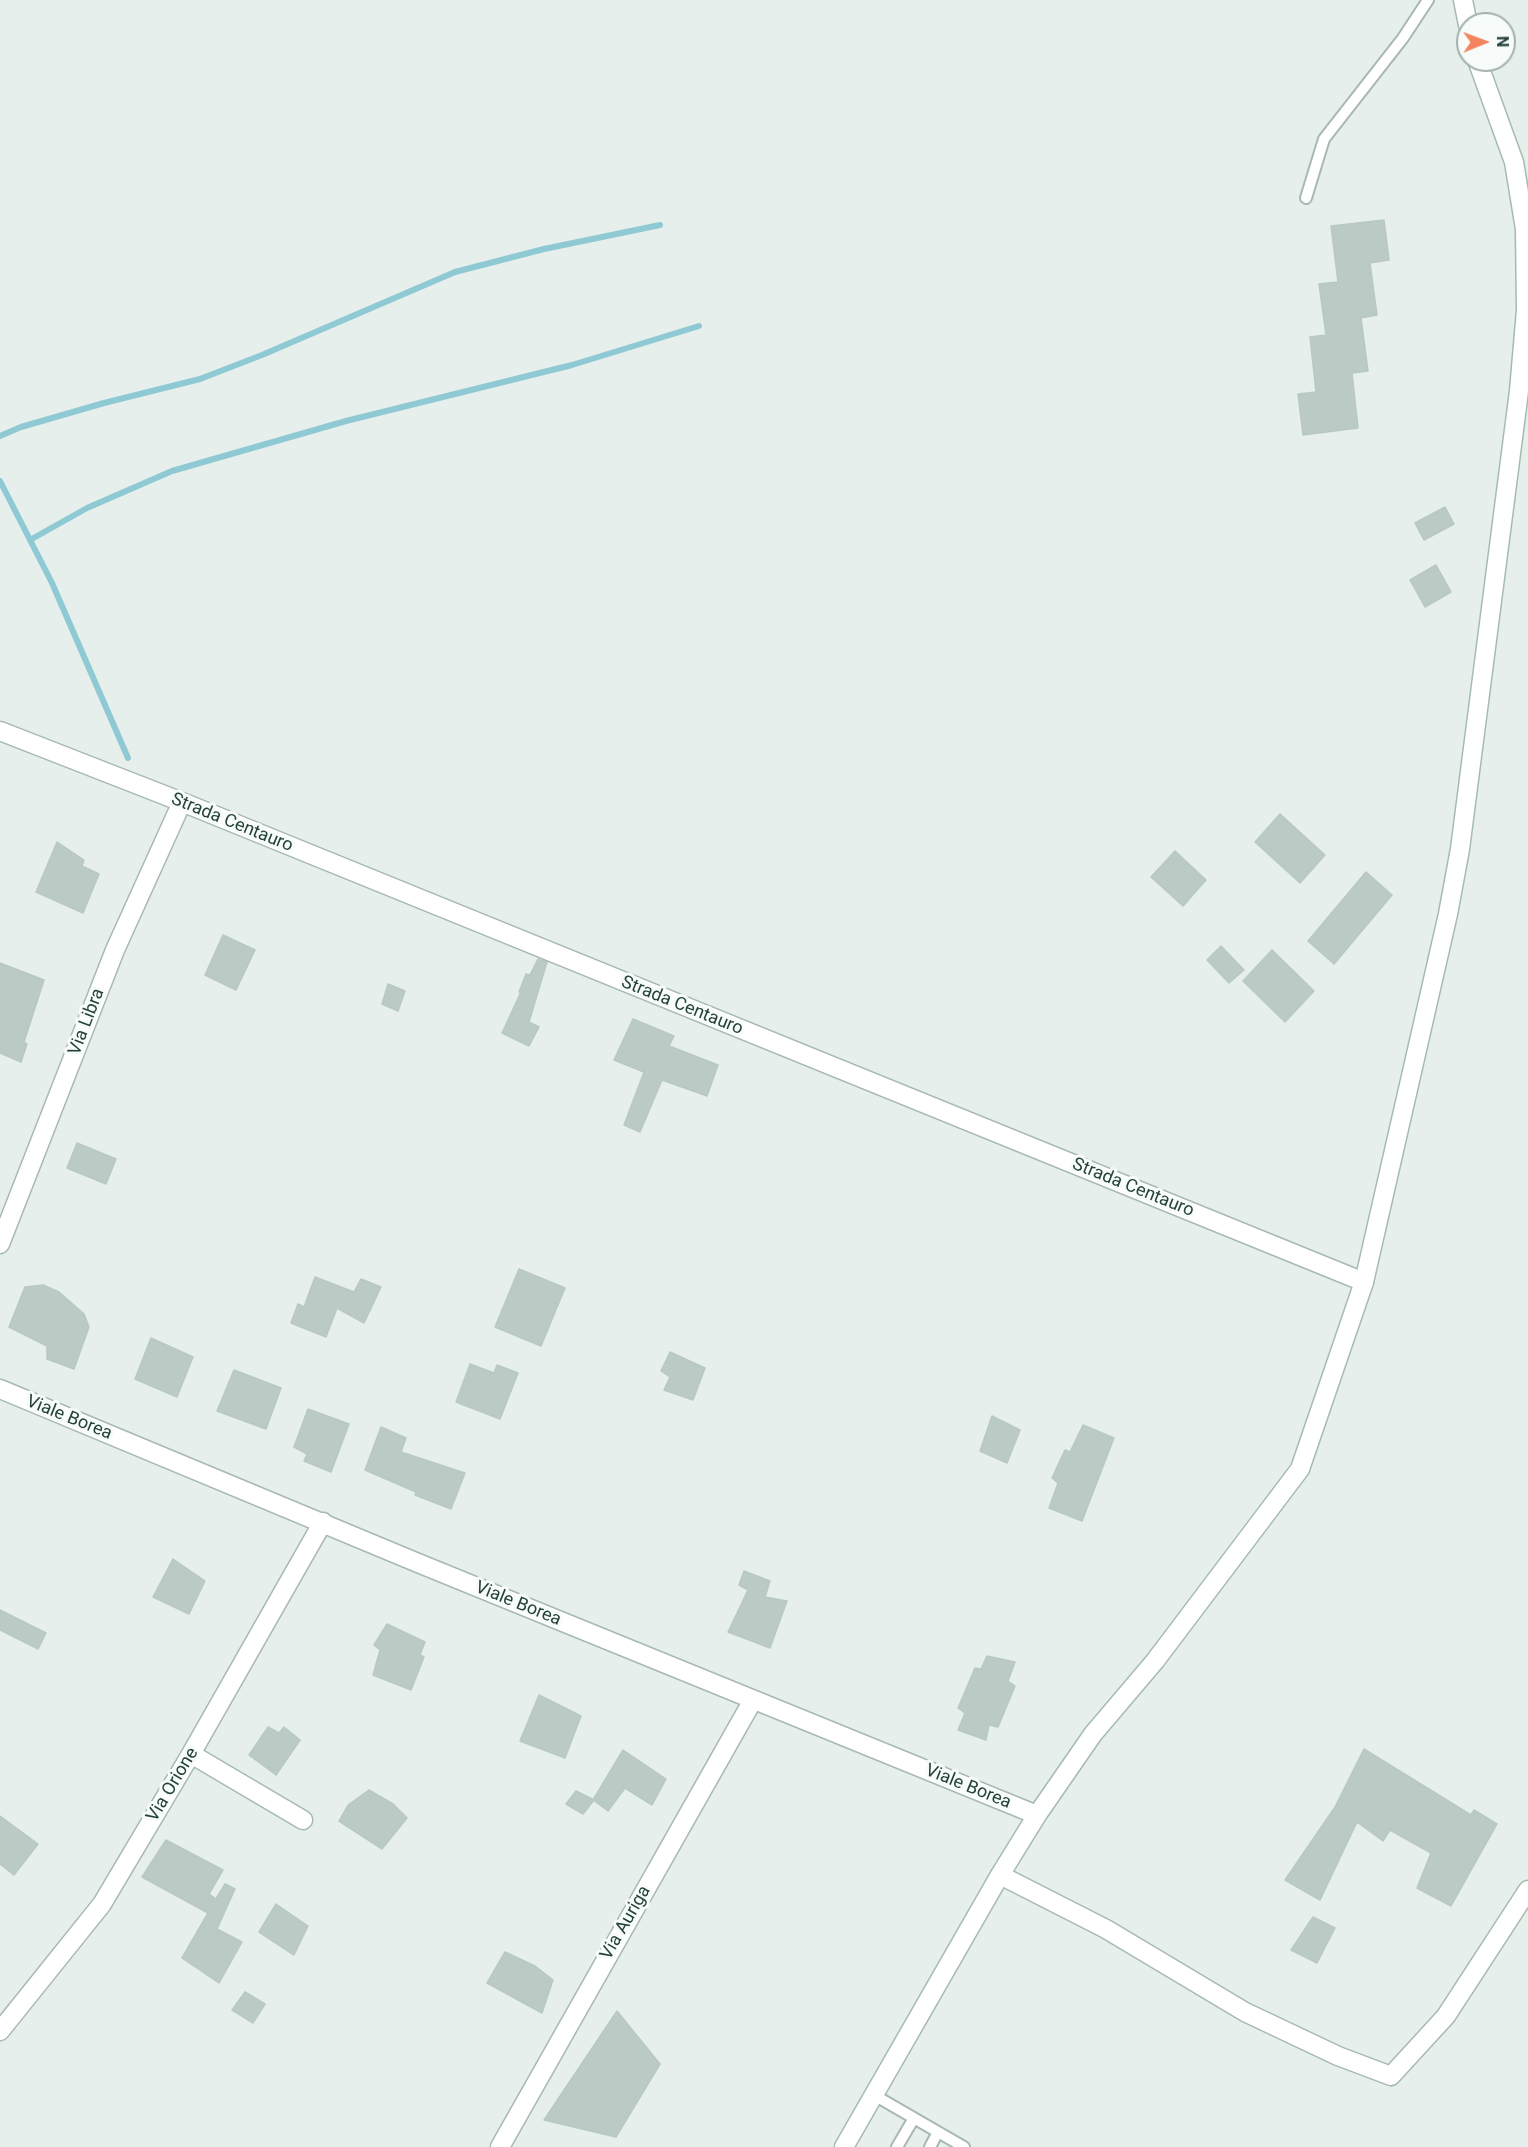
<!DOCTYPE html>
<style>
body{margin:0}
#map{position:relative;width:1528px;height:2147px;overflow:hidden;background:#e6efeb;font-family:Roboto,sans-serif}
canvas{display:block}
.north{position:absolute;left:1456px;top:12px;width:60px;height:60px;box-sizing:border-box;background:#f7fbf9;border:2px solid #a3b1ad;border-radius:50%;rotate:89deg;font-size:16px;font-weight:700;line-height:24px;text-align:center;color:#24423a}
.north::after{content:'';display:block;margin:auto;width:21px;height:27px;background:#f4845f;clip-path:polygon(50% 0,100% 100%,50% 72%,0 100%)}
</style>
<div id="map">
<canvas width="1528" height="2147"></canvas>
<div class="north">N</div>
</div>
<script>
const c = document.querySelector('canvas').getContext('2d');
c.lineJoin = 'round';
function poly(rows) {
  const path = new Path2D();
  for (const r of rows) {
    path.moveTo(r[0], r[1]);
    for (let i = 2; i < r.length; i += 2) path.lineTo(r[i], r[i + 1]);
  }
  return path;
}
function stroke(path, color, width, dash) {
  c.strokeStyle = color;
  c.lineWidth = width;
  c.lineCap = dash ? 'butt' : 'round';
  c.setLineDash(dash || []);
  c.stroke(path);
}
function fillPath(path, color) {
  c.fillStyle = color;
  c.fill(path, 'evenodd');
}
function label(font, color, halo, rows, align = 'center') {
  c.font = font + ' Roboto,sans-serif';
  c.lineWidth = 6;
  c.setLineDash([]);
  c.textBaseline = 'middle';
  c.strokeStyle = halo;
  c.fillStyle = color;
  for (const [text, x, y, turn = 0] of rows) {
    c.save();
    c.translate(x, y);
    c.rotate((+turn || 0) * Math.PI / 180);
    c.textAlign = isNaN(turn) ? turn : align;
    if (halo) c.strokeText(text, 0, 0);
    c.fillText(text, 0, 0);
    c.restore();
  }
}
stroke(poly([
 [0,436,21,427,104,403,200,379,262,355,455,272,544,249,660,225],
 [0,481,52,583,128,758],
 [30,540,87,508,172,471,346,421,572,365,699,326]
]), '#8ec9d4', 6);
const building = poly([
 [1384,220,1389,260,1370,263,1377,315,1361,318,1368,371,1352,373,1358,428,1303,435,1298,394,1316,392,1310,337,1326,335,1319,284,1338,282,1331,226,1384,220],
 [1445,507,1454,524,1424,540,1415,523,1445,507],
 [1436,565,1451,592,1425,607,1410,580,1436,565],
 [1280,814,1325,855,1300,883,1255,842,1280,814],
 [57,842,84,860,82,866,99,874,83,913,36,892,57,842],
 [1175,851,1206,880,1183,906,1151,877,1175,851],
 [1366,872,1392,895,1334,964,1308,941,1366,872],
 [223,935,255,950,236,990,205,975,223,935],
 [1221,946,1244,970,1229,983,1207,960,1221,946],
 [1272,950,1314,991,1285,1022,1243,981,1272,950],
 [538,959,547,962,529,1022,539,1027,529,1046,502,1033,521,992,519,992,526,974,530,975,538,959],
 [0,963,44,980,24,1042,27,1044,21,1062,0,1053,0,963],
 [388,984,405,991,398,1011,382,1004,388,984],
 [633,1019,674,1036,669,1046,718,1065,707,1096,662,1080,640,1132,624,1125,644,1072,614,1060,633,1019],
 [77,1143,116,1159,106,1184,67,1168,77,1143],
 [519,1269,565,1288,541,1346,495,1327,519,1269],
 [315,1277,354,1292,361,1279,381,1287,364,1323,337,1308,326,1337,291,1323,298,1304,304,1307,315,1277],
 [43,1285,59,1292,84,1314,89,1327,74,1369,47,1359,47,1346,9,1327,25,1287,43,1285],
 [151,1338,193,1357,177,1397,135,1379,151,1338],
 [670,1352,705,1368,693,1400,664,1390,670,1377,661,1371,670,1352],
 [470,1364,494,1373,497,1365,518,1373,500,1419,456,1402,470,1364],
 [234,1370,281,1388,266,1429,217,1411,234,1370],
 [308,1409,349,1424,331,1472,304,1461,307,1454,294,1447,308,1409],
 [992,1416,1020,1430,1007,1463,980,1451,992,1416],
 [1083,1425,1114,1438,1082,1521,1049,1508,1058,1483,1052,1478,1065,1450,1070,1452,1083,1425],
 [381,1427,406,1438,401,1452,465,1473,451,1509,415,1495,416,1492,365,1470,381,1427],
 [173,1559,205,1581,189,1614,153,1597,173,1559],
 [744,1571,770,1581,765,1597,787,1601,770,1648,728,1632,748,1590,739,1585,744,1571],
 [0,1610,46,1633,38,1649,0,1630,0,1610],
 [387,1624,425,1642,420,1655,424,1657,411,1690,373,1675,380,1650,374,1645,387,1624],
 [987,1656,1015,1662,1008,1681,1015,1686,998,1727,989,1725,986,1740,958,1730,965,1713,958,1708,975,1668,981,1669,987,1656],
 [539,1695,581,1716,565,1758,520,1741,539,1695],
 [268,1727,279,1733,284,1727,300,1740,276,1775,249,1755,268,1727],
 [1364,1749,1471,1815,1474,1810,1497,1824,1451,1906,1417,1888,1431,1853,1390,1830,1383,1841,1357,1822,1320,1900,1285,1880,1335,1807,1364,1749],
 [623,1750,666,1779,652,1805,625,1788,608,1811,593,1800,623,1750],
 [369,1790,393,1804,407,1818,382,1849,339,1821,348,1805,369,1790],
 [576,1791,594,1800,583,1814,566,1804,576,1791],
 [0,1816,38,1844,14,1875,0,1864,0,1816],
 [166,1840,223,1870,209,1894,216,1899,225,1884,235,1889,217,1929,242,1942,219,1983,182,1958,208,1913,142,1877,166,1840],
 [276,1904,308,1926,294,1955,259,1932,276,1904],
 [1313,1917,1335,1928,1317,1963,1291,1950,1313,1917],
 [505,1952,535,1966,553,1980,542,2013,487,1983,505,1952],
 [245,1992,265,2004,253,2023,232,2010,245,1992],
 [617,2011,660,2064,616,2137,544,2120,617,2011]
]);
fillPath(building, '#bbcac4');
stroke(building, '#b8c9c2', 1.5);
const lane = poly([
 [1306,198,1324,139,1403,38,1428,0],
 [874,2095,964,2147],
 [897,2147,914,2118],
 [930,2147,938,2132]
]);
const street = poly([
 [0,731,182,802,1364,1282],
 [0,1244,115,950,182,802],
 [0,1389,418,1563,1037,1815],
 [191,1754,303,1820],
 [1000,1875,1106,1929,1245,2012,1338,2056,1391,2076,1446,2016,1528,1890],
 [0,2031,102,1904,191,1754,323,1522],
 [500,2147,753,1700]
]);
const secondary = poly([
 [1463,0,1468,25],
 [844,2147,1000,1875,1037,1815,1093,1734,1155,1661,1300,1469,1364,1282,1448,914,1460,849,1519,391,1526,310,1525,229,1514,162,1477,60]
]);
stroke(lane, '#a8b8b2', 14);
stroke(street, '#a8b8b2', 21);
stroke(secondary, '#a4bbb3', 21);
stroke(lane, '#fff', 10);
stroke(street, '#fff', 18);
stroke(secondary, '#fff', 18);
label('18px', '#24423a', '#f7fbf9', [
 ["Strada Centauro",232,823,22],
 ["Strada Centauro",682,1006,22],
 ["Via Libra",87,1022,-69],
 ["Strada Centauro",1133,1188,22],
 ["Viale Borea",69,1418,22],
 ["Viale Borea",518,1604,22],
 ["Via Orione",173,1785,-59],
 ["Viale Borea",968,1787,22],
 ["Via Auriga",626,1923,-60]
]);
</script>
